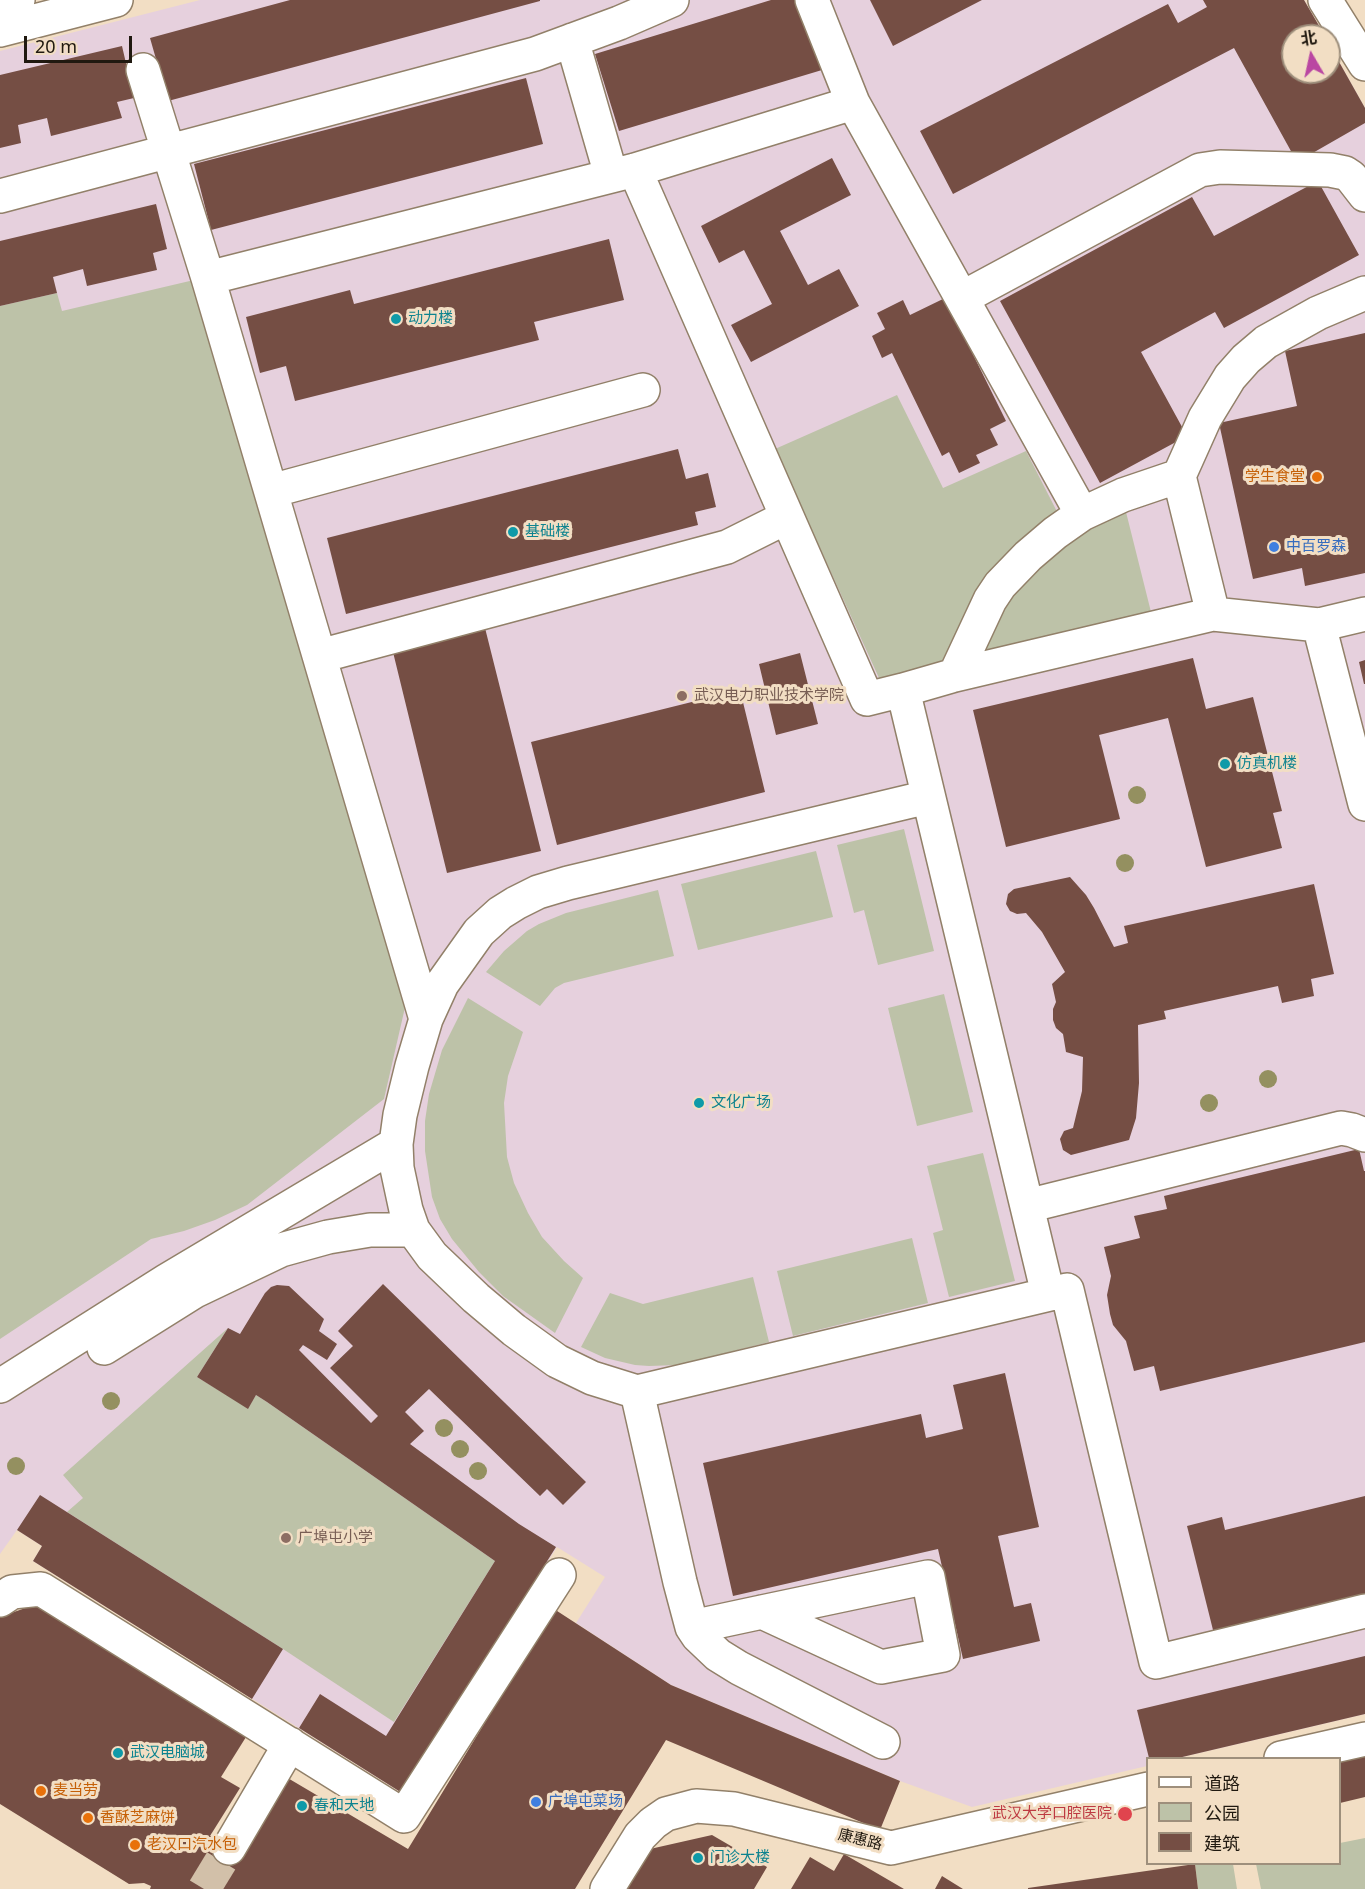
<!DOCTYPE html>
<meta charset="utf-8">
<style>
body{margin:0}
#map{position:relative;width:1365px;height:1889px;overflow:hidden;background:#f2dec4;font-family:"Noto Sans","Noto Sans SC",sans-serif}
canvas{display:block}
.legend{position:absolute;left:1146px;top:1757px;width:195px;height:108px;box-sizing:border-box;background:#f2dec4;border:2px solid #9e8f7c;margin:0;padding:8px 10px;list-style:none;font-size:18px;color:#201910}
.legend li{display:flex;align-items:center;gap:12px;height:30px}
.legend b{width:30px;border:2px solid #9e8f7c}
.north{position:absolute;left:1281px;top:24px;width:60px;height:60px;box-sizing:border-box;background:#f2dec4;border:2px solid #9e8f7c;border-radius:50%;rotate:351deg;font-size:16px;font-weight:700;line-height:24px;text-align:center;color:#201910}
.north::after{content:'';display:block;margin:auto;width:21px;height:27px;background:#ba47a2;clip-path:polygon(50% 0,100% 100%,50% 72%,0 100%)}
.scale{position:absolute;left:24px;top:36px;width:108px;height:27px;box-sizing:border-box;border:3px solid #201910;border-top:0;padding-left:8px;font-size:18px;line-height:21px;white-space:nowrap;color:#201910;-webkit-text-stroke:4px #f2dec4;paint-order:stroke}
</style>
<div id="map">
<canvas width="1365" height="1889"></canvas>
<ul class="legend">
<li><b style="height:8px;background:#fff"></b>道路</li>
<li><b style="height:16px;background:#bdc2a8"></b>公园</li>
<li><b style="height:16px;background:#754e44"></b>建筑</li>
</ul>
<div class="north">北</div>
<div class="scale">20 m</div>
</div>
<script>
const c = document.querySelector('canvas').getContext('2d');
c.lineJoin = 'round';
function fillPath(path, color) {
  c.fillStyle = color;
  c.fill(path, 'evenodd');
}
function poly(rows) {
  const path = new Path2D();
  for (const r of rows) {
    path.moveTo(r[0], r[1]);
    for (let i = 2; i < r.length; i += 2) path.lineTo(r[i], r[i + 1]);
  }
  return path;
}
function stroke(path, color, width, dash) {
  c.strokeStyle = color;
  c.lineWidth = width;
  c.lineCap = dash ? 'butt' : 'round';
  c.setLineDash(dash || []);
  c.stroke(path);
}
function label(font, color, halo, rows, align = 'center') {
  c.font = font + ' "Noto Sans","Noto Sans SC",sans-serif';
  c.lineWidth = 6;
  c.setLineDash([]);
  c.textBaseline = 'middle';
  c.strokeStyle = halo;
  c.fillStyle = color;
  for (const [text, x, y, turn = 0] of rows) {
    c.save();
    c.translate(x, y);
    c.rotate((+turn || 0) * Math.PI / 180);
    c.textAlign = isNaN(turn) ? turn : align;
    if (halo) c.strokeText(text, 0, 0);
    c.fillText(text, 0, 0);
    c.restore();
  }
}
fillPath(poly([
 [200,0,1304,0,1325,36,1293,36,1293,72,1329,72,1329,44,1365,108,1365,1714,1178,1758,1148,1758,1147,1766,972,1807,900,1781,671,1685,576,1623,605,1577,557,1547,402,1793,33,1561,42,1546,17,1530,0,1554,0,51]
]), '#e6d0dd');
fillPath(poly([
 [194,280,406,1003,384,1099,247,1205,215,1220,184,1231,151,1239,0,1339,0,306,57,293,62,311],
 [897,395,943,488,1026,451,1071,539,1086,528,1114,515,1126,512,1151,612,879,678,775,449],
 [904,829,934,951,878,965,864,910,854,913,837,845],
 [816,851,833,917,698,950,681,884],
 [658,890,674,956,564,983,555,988,540,1006,486,972,504,951,527,931,539,924,566,913],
 [944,994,973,1112,917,1126,888,1008],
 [468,998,523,1032,508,1076,504,1103,507,1157,514,1183,528,1213,542,1237,564,1261,583,1278,555,1333,503,1296,479,1272,452,1239,440,1219,432,1197,425,1151,425,1121,429,1094,442,1050],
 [983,1153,1015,1281,949,1297,933,1233,943,1230,927,1166],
 [912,1238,928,1303,793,1336,777,1271],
 [753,1277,769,1342,678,1365,649,1366,635,1365,605,1358,581,1347,610,1293,643,1304],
 [228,1328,197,1377,248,1408,256,1395,267,1402,495,1561,394,1722,283,1649,67,1512,83,1498,63,1475],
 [1365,1838,1365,1889,1261,1889,1256,1864,1340,1864,1340,1843],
 [1195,1864,1233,1864,1237,1889,1198,1889]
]), '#bdc2a8');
fillPath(poly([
 [290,0,540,0,540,1,168,101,150,38],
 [771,0,800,0,822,70,619,131,595,54],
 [870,0,982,0,893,46],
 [1203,0,1304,0,1325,36,1293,36,1293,72,1329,72,1329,44,1365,108,1365,123,1297,162,1234,48,953,194,920,131,1168,4,1178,23,1207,7],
 [122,46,134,98,117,102,122,118,51,136,47,118,18,125,21,143,0,148,0,75],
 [526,78,543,144,211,230,194,164],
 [832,158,851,195,780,231,808,285,839,269,859,306,751,362,731,325,772,304,744,250,719,263,701,226],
 [1318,181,1359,255,1224,328,1215,312,1141,352,1187,436,1100,483,1000,301,1192,197,1214,236],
 [156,204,167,249,153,253,157,270,87,286,83,269,53,277,57,293,0,306,0,241],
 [609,239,624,300,534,322,539,340,295,401,286,366,260,373,246,317,350,290,354,304],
 [945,298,1006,421,990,429,998,445,976,455,980,463,959,473,949,452,942,456,892,353,882,358,872,336,885,329,877,313,903,300,910,315],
 [1365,333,1365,573,1305,586,1302,568,1253,579,1219,423,1297,406,1285,351],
 [678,449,686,479,708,473,716,507,695,512,698,525,346,614,327,538],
 [484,624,541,851,447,873,392,648],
 [800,653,818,724,776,735,759,664],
 [1193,658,1206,709,1253,697,1282,811,1273,813,1282,848,1206,867,1168,718,1099,735,1120,819,1006,847,973,710],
 [1365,660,1365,684,1364,684,1359,662],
 [740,690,765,792,557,845,531,742],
 [1070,877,1086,895,1094,908,1114,947,1128,943,1124,926,1314,884,1334,974,1311,979,1314,996,1282,1003,1278,986,1164,1011,1166,1019,1138,1025,1139,1083,1136,1118,1129,1140,1071,1155,1063,1150,1060,1139,1064,1131,1073,1128,1082,1091,1083,1057,1066,1052,1063,1034,1056,1028,1053,1020,1053,1009,1056,1002,1052,984,1065,972,1042,932,1026,913,1017,914,1010,911,1006,904,1008,894,1014,889],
 [1359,1149,1364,1171,1365,1171,1365,1342,1160,1391,1154,1366,1134,1371,1126,1341,1113,1325,1110,1314,1107,1295,1111,1276,1104,1247,1140,1238,1134,1216,1167,1209,1164,1196],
 [383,1284,586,1482,563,1505,547,1489,540,1496,429,1389,405,1412,424,1431,410,1444,519,1524,556,1547,402,1793,299,1728,320,1694,386,1736,495,1561,267,1402,256,1395,248,1409,197,1377,228,1328,240,1334,265,1293,271,1287,277,1285,289,1286,324,1319,319,1331,337,1344,327,1360,303,1345,299,1350,371,1423,378,1416,330,1368,353,1346,338,1331],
 [1005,1373,1039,1527,998,1536,1014,1607,1031,1603,1040,1641,963,1659,938,1549,733,1596,703,1463,921,1414,926,1438,963,1429,953,1385],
 [40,1495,283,1649,252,1699,33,1561,42,1546,17,1530],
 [1365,1496,1365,1598,1214,1634,1187,1526,1222,1517,1225,1530],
 [45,1601,251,1729,221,1777,240,1788,210,1836,240,1854,286,1777,408,1849,554,1609,671,1685,900,1781,880,1830,666,1740,575,1889,150,1889,151,1886,144,1883,129,1884,0,1804,0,1617],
 [1365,1656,1365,1714,1178,1758,1149,1758,1137,1710],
 [1365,1756,1365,1797,1340,1803,1340,1762],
 [712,1835,767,1867,754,1889,626,1889,650,1849],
 [844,1854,904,1889,791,1889,810,1857,834,1871],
 [1195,1864,1198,1889,1028,1889,1028,1888],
 [942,1876,963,1889,935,1889]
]), '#754e44');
stroke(poly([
 [204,1889,229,1848]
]), '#d2c0a9', 33, [33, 16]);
const minor = poly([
 [812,0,853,103,1082,514],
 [1325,0,1365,64],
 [0,5,18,0],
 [0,30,116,0],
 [572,40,611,175],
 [143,70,208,278,426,1019],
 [635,170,867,699,903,690],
 [0,196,535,54,619,23,672,0],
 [208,278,635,170,853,103],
 [962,298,1200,170,1220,167,1330,170,1345,173,1351,177,1365,195],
 [271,491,643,390],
 [1213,614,1179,476,1205,418,1230,377,1246,359,1266,342,1318,313,1365,293],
 [1319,625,1365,804],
 [320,656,727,547,787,517],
 [955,675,990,600,1000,585,1028,556,1055,533,1082,514,1123,495,1179,476],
 [928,797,568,883,538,892,516,903,500,913,479,932,442,984,426,1019,412,1066,400,1115,396,1144,397,1168,406,1210,413,1230,432,1256,476,1298,514,1330,557,1361,592,1378,637,1392,1067,1290,1156,1662,1365,1611],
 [1027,1206,1341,1128,1352,1130,1365,1135],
 [1048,1294,903,690,955,675,1213,614,1319,625,1365,614],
 [104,1348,195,1291,281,1250,328,1237,370,1230,413,1230],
 [0,1386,166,1281,396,1144],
 [637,1392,680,1582,692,1627,698,1636,718,1655,739,1668,883,1742],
 [0,1600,12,1592,41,1589,404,1816,559,1575],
 [692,1627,762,1612,928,1577,943,1655,881,1667,762,1612],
 [1281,1758,1365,1739],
 [229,1848,290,1744],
 [607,1889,640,1836,653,1823,666,1814,696,1806,734,1809,891,1848,1148,1789]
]);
stroke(minor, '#928069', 36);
stroke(minor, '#fff', 33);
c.fillStyle = '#949060';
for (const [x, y] of [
 [1137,795],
 [1125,863],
 [1268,1079],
 [1209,1103],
 [111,1401],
 [444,1428],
 [460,1449],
 [16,1466],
 [478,1471]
]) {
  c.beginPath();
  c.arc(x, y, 9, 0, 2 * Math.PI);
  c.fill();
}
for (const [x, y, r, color] of [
 [396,319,6,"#0f9aa8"],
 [1317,477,6,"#e8710a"],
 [513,532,6,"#0f9aa8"],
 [1274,547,6,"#3f7fe0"],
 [682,696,6,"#8d6e63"],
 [1225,764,6,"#0f9aa8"],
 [699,1103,6,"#0f9aa8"],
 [286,1538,6,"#8d6e63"],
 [118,1753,6,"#0f9aa8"],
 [41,1791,6,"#e8710a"],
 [536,1802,6,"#3f7fe0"],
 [302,1806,6,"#0f9aa8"],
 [1125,1814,8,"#e0444e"],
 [88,1818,6,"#e8710a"],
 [135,1845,6,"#e8710a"],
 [698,1858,6,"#0f9aa8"]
]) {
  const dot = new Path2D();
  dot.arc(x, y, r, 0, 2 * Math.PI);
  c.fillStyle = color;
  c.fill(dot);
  stroke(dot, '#f2dec4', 2);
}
label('15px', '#0d838f', '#f2dec4', [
 ["动力楼",408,319],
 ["基础楼",525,532],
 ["仿真机楼",1237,764],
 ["文化广场",711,1103],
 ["武汉电脑城",130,1753],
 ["春和天地",314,1806],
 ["门诊大楼",710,1858]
], 'left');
label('15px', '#c56008', '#f2dec4', [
 ["学生食堂",1305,477,"right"],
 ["麦当劳",53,1791],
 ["香酥芝麻饼",100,1818],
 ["老汉口汽水包",147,1845]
], 'left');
label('15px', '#366cbe', '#f2dec4', [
 ["中百罗森",1286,547],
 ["广埠屯菜场",548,1802]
], 'left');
label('15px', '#785e54', '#f2dec4', [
 ["武汉电力职业技术学院",694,696],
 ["广埠屯小学",298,1538]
], 'left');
label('15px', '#be3a42', '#f2dec4', [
 ["武汉大学口腔医院",1112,1814]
], 'right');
label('15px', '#201910', '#f2dec4', [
 ["康惠路",860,1840,14]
]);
</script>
